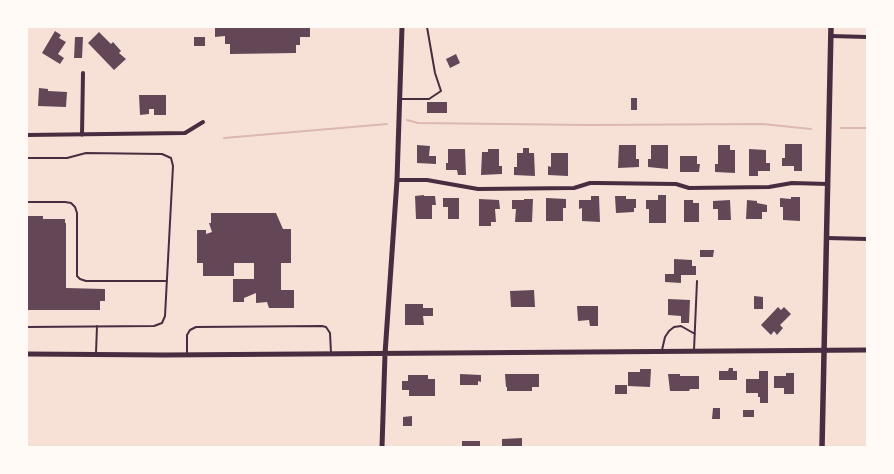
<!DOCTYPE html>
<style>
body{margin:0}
#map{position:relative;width:894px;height:474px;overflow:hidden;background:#f7e1d7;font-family:"Nunito Sans",sans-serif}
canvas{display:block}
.frame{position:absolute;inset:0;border:28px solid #fffaf5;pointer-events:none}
</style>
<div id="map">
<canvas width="894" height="474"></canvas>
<div class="frame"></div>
</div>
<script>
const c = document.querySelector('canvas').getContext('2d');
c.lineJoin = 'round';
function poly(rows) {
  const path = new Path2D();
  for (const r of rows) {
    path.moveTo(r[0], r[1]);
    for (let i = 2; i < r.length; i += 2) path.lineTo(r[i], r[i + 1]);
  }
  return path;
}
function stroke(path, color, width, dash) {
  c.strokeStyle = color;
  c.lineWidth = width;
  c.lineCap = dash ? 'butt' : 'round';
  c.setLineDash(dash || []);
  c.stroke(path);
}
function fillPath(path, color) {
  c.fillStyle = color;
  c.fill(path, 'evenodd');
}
stroke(poly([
 [407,120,418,123,588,125,763,124,811,129],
 [841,128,867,128],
 [224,138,387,124]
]), '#dcb8b0', 2);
fillPath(poly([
 [215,27,310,27,310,37,300,37,300,45,296,45,296,53,230,54,230,44,225,44,225,36,215,37],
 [55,31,61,35,59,38,66,42,58,54,64,58,60,64,42,53],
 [99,32,111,44,113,42,121,51,119,53,126,59,114,70,88,43],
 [75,37,83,37,82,58,74,58],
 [194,37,205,37,205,46,194,46],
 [456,54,460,63,450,68,446,59],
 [39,88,48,89,48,91,67,92,66,107,38,106],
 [139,95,166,95,166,115,154,115,154,109,149,109,149,114,140,115],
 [631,98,637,98,637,110,631,110],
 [427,102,447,102,447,113,427,113],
 [785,144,802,144,802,171,794,171,794,166,782,166,782,158,785,158],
 [417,145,430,146,429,156,436,156,436,164,417,163],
 [619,145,636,145,636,159,639,159,639,167,618,168],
 [651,145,668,145,668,169,648,167,648,159,651,159],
 [718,145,730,145,730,150,735,150,735,173,715,172,715,164,718,164],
 [523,148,529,148,529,153,534,153,535,176,514,175,514,167,517,167,517,153,523,153],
 [448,149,465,149,466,175,458,175,457,170,446,170,446,163,448,163],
 [488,149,499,149,499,166,502,166,502,174,481,175,482,152,488,152],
 [749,149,766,150,766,163,770,163,770,171,758,171,758,176,749,176],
 [551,153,568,153,568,176,548,175,548,166,551,167],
 [680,156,697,156,697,164,700,164,699,172,680,172],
 [424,195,424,196,435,196,436,205,432,205,432,219,416,219,415,196],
 [658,195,666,195,666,223,649,223,649,209,646,209,646,200,658,200],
 [591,196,599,196,600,222,582,221,582,208,579,209,579,200,591,200],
 [615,196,626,196,626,199,636,199,636,208,634,208,634,212,616,213],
 [791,197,800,197,800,221,783,220,783,207,780,207,780,198,791,199],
 [443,198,459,198,459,219,448,219,448,207,443,207],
 [546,198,566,199,566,208,563,208,563,221,546,221],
 [479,199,499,200,500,209,495,209,496,222,491,222,491,226,479,226],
 [524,199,533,199,532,222,515,222,516,209,512,209,512,200,524,200],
 [684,200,693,200,693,203,699,203,699,222,684,222],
 [730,200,731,220,718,220,718,209,713,209,713,201],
 [747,200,757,201,757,203,767,205,767,212,762,212,762,219,746,219],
 [211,213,276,213,283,229,291,229,291,263,281,263,281,290,294,290,294,308,269,308,267,302,256,303,256,293,244,298,244,302,233,302,233,279,254,279,254,263,234,263,234,276,203,276,203,263,197,263,197,230,206,230,206,234,212,232,209,223,211,223],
 [27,216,43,216,43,219,65,219,65,223,66,223,66,288,105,289,105,301,100,301,100,310,28,310],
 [700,250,714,250,713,257,700,257],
 [674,259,692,260,692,266,696,266,696,275,681,275,681,283,665,282,665,274,674,274],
 [534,290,535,307,511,307,510,291],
 [754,296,763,297,763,309,754,309],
 [668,299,690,300,689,323,681,323,681,316,668,315],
 [405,304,423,304,423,308,433,308,433,316,423,316,424,325,405,325],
 [577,306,598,306,598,326,590,326,589,320,578,321],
 [778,307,781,310,784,307,791,314,780,325,783,328,777,335,774,331,771,335,761,325],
 [729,368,733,368,733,371,737,371,737,380,719,380,719,371,728,371],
 [640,369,651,369,650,387,628,386,628,372,640,372],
 [759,371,768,371,768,403,760,403,760,397,758,397,758,393,746,393,746,379,759,379],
 [786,373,794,373,794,394,784,394,784,388,774,388,774,376,786,376],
 [460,374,481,375,481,382,478,381,478,385,460,385],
 [505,374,539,374,539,387,532,387,532,391,507,391,507,387,506,387],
 [668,374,680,374,680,376,699,376,699,389,690,389,689,391,670,391],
 [408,375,428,375,428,379,435,379,435,396,409,396,409,390,402,390,402,381,408,381],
 [615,385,627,385,627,394,615,394],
 [713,408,720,408,720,419,712,419],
 [743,410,754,410,754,417,743,417],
 [412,416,412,426,403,426,403,417],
 [522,438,522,447,502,447,502,439],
 [462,441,480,441,480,447,462,447]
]), '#644757');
stroke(poly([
 [400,99,429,99,441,91,435,73,427,27],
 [27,158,67,158,86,153,162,154,171,158,173,166,165,316,162,323,154,326,27,327],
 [27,202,65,202,71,203,75,207,77,213,77,276,80,279,86,281,167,281],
 [662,350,665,337,669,331,674,327,681,326,695,334],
 [694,350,697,281],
 [96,353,97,326],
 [187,355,187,335,190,330,196,327,322,326,326,327,330,333,331,353]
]), '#4a2c40', 2);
stroke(poly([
 [831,36,867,37],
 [27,135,185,133,203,122],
 [82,135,83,73],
 [397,180,427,180,478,189,574,188,590,183,598,183,676,184,689,188,769,187,792,183,828,184],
 [827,238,867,239]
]), '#4a2c40', 4);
stroke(poly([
 [27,354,164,355,867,350],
 [382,447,385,354,397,180,402,27]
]), '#4a2c40', 5);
stroke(poly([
 [822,447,831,27]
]), '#4a2c40', 5.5);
</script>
